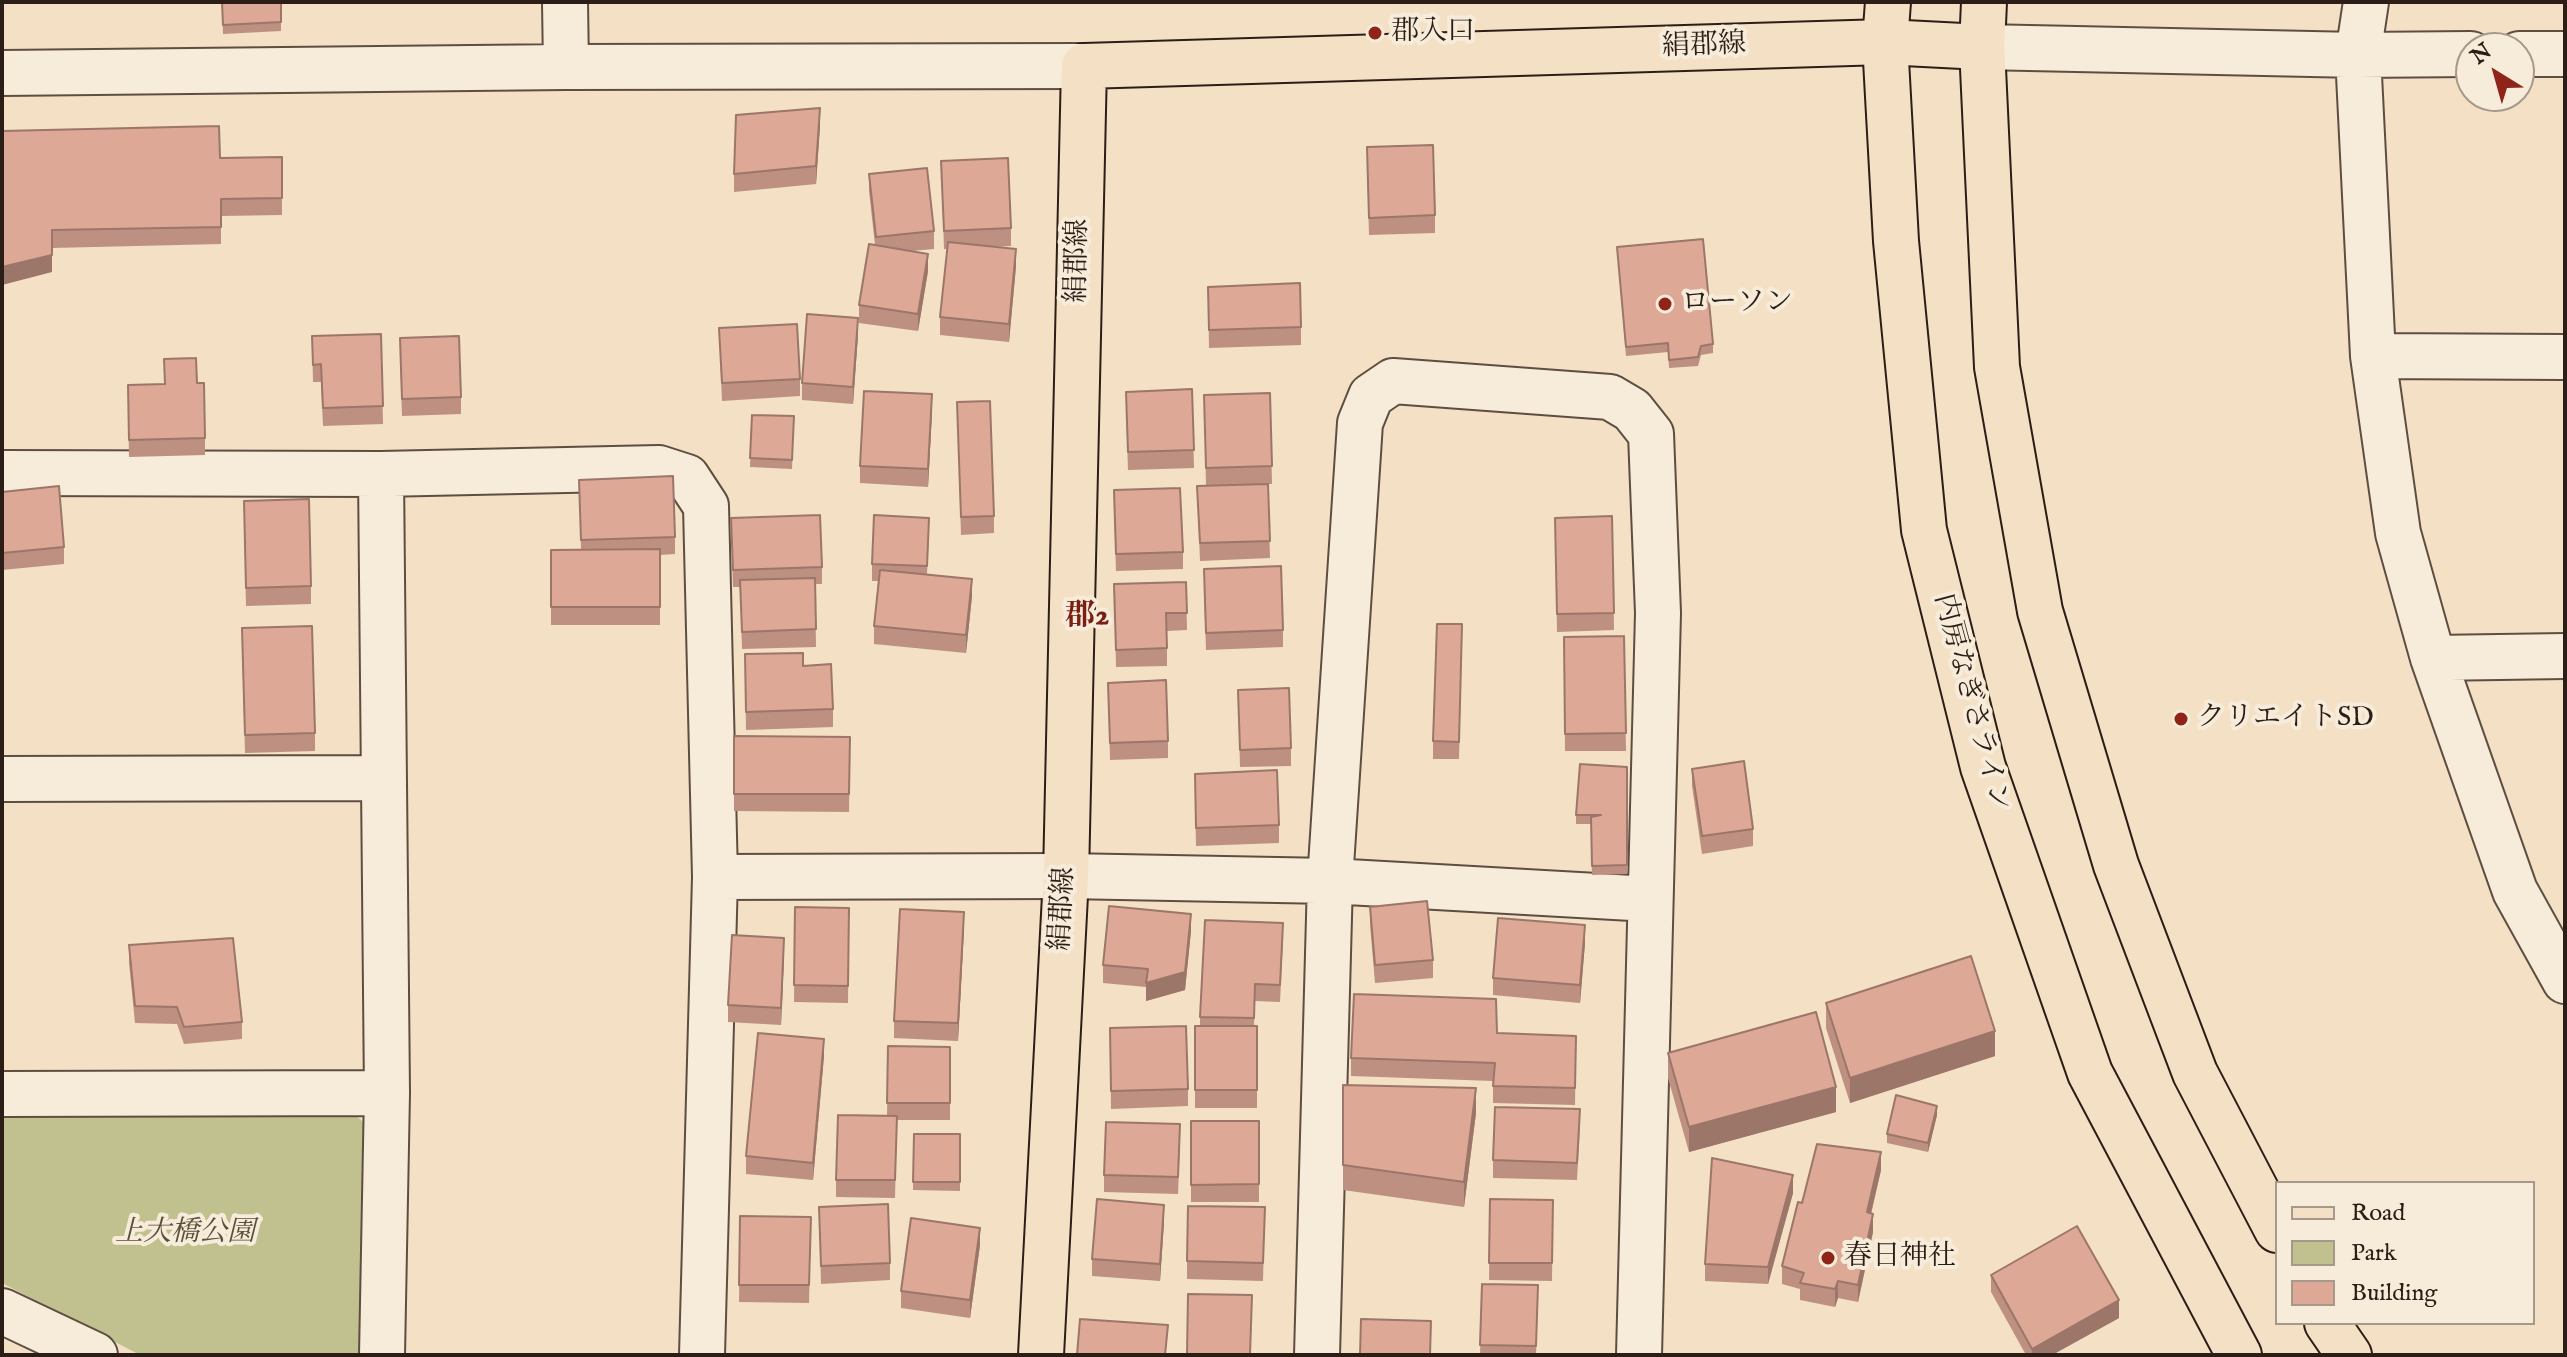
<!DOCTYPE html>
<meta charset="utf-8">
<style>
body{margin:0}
#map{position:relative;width:2567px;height:1357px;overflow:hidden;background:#f3e0c5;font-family:"IM FELL English",serif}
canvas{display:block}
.frame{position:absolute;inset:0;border:4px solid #2c1e17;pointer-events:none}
.legend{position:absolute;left:2275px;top:1181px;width:260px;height:144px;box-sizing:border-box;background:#f7ebd9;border:2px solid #a6998b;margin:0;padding:10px 14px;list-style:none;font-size:24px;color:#2c1e17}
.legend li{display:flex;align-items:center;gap:16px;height:40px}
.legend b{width:40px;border:2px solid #a6998b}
.north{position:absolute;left:2455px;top:32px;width:80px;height:80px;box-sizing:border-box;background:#f7ebd9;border:2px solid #a6998b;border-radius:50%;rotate:323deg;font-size:22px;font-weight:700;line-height:32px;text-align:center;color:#2c1e17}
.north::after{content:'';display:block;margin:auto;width:28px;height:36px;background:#8f2418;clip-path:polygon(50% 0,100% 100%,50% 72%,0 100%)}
</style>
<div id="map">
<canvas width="2567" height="1357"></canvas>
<div class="frame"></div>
<ul class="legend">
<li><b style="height:10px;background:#f3e0c5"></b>Road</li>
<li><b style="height:22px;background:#c1c190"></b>Park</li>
<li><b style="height:22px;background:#dda896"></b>Building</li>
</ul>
<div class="north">N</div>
</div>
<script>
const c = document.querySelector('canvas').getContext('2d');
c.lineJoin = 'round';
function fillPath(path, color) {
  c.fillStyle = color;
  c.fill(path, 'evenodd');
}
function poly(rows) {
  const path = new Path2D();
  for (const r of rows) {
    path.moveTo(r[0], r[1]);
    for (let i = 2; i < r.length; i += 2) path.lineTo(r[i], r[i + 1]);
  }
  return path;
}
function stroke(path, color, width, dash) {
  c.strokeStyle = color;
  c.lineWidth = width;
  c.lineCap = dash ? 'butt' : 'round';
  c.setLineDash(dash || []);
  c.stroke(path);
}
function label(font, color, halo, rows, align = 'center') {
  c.font = font + ' "IM FELL English","Noto Serif JP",serif';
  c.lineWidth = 8;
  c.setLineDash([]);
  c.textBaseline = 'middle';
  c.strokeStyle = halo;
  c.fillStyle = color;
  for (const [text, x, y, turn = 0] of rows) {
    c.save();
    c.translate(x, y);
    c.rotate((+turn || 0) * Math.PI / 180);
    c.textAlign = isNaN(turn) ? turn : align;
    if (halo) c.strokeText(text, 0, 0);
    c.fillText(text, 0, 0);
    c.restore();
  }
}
fillPath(poly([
 [353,1113,369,1127,368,1355,140,1355,2,1283,2,1116]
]), '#c1c190');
const minor = poly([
 [565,2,566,67],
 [2366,2,2358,55,2373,356,2398,533,2433,658,2515,891,2565,981],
 [1982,47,2358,55,2471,54],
 [2519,54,2565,54],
 [2,73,566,67,1084,66],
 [2373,356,2565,357],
 [2,473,381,474,659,468,687,477,706,506,715,877,702,1355],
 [381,474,387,1093,382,1355],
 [2433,658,2565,656],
 [2,779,384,778],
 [715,877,1066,876,1330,881,1650,899],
 [2,1094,387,1093],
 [2,1311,95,1355],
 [1317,1355,1330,881,1360,423,1371,396,1393,381,1610,397,1632,410,1651,434,1658,613,1639,1355]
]);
const major = poly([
 [1041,1355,1066,876,1084,66,1885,42,1982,47]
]);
const highway = poly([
 [1888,2,1885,42,1896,241,1924,530,1983,767,2090,1073,2239,1355],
 [1984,2,1982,47,1997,367,2040,611,2116,865,2195,1073,2277,1230],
 [2327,1323,2349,1355]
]);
stroke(minor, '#5e4e42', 48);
stroke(major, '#2c1e17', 48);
stroke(highway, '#2c1e17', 48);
stroke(minor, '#f7ebd9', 44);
stroke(major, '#f3e0c5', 44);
stroke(highway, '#f3e0c5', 44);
fillPath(poly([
 [222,2,281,2,281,31,223,34],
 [820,126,816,184,734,192,734,174],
 [2,131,220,158,282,157,282,215,221,216,221,244,52,248,52,272],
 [941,161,1011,228,1011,246,992,247,1016,266,1009,342,940,335,940,317,947,249,944,249],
 [1367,165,1435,215,1435,233,1369,235],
 [869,174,934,231,934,249,912,251,928,271,918,331,859,323,859,305,875,245,869,191],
 [1617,247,1713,344,1713,353,1701,355,1698,366,1669,368,1668,352,1626,356],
 [1208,287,1301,327,1301,345,1209,348],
 [719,328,800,379,800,396,722,401],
 [381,334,383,424,323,426,321,382,313,382,312,336],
 [858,335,853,404,802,400,802,383],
 [400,356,461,397,461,414,402,416],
 [197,383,205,438,205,455,129,457,128,402],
 [1192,389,1194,468,1128,470,1126,409],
 [1270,393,1272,484,1268,484,1270,558,1200,561,1197,486,1206,486,1204,395],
 [957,402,994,516,994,533,961,535],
 [932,411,928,487,860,483,860,466],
 [752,415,794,416,792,469,750,467],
 [579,480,675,537,675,554,660,555,660,625,551,625,551,550,581,550],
 [2,492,64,547,64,564,2,570],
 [1114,508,1183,552,1183,569,1116,571],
 [1612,516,1614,630,1557,632,1555,518],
 [731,518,822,567,822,584,815,584,816,647,742,649,740,587,733,587],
 [244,519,311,586,311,604,246,606],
 [929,535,927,574,972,596,966,653,874,644,874,626,878,581,872,581,872,564],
 [1186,582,1187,630,1167,631,1167,666,1116,667,1114,584],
 [1204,587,1283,630,1283,647,1206,650],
 [1624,636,1626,751,1565,751,1564,637],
 [1462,642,1459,759,1433,759,1433,741],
 [242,646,315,733,315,751,245,753],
 [745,654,803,666,833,709,833,727,746,730],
 [1108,683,1168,741,1168,758,1110,760],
 [1238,690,1291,748,1291,766,1240,767],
 [734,736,850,737,849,812,734,811],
 [1627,767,1627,874,1592,875,1591,824,1576,824,1576,815],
 [1692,769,1753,829,1753,846,1702,854,1692,786],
 [1195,791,1279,825,1279,843,1196,846],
 [795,907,849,908,848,1003,794,1002],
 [1370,907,1433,960,1433,978,1375,983,1370,924],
 [964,929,958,1041,894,1038,894,1021],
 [1191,931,1185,990,1146,1001,1146,987,1103,983,1103,965],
 [1283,940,1280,1002,1255,1001,1254,1026,1257,1026,1257,1108,1195,1108,1195,1026,1200,1026,1200,1017],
 [1585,943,1580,1003,1493,995,1493,978],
 [129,945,242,1022,242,1039,184,1044,177,1024,135,1023,129,963],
 [784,956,781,1025,728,1022,728,1005],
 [1826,1003,1995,1056,1850,1103,1826,1028],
 [1110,1028,1188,1089,1188,1106,1111,1109],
 [1497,1033,1576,1036,1575,1105,1493,1103,1493,1081,1351,1076,1351,1058],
 [888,1046,950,1047,950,1120,897,1120,895,1198,836,1197,836,1180,887,1116],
 [1668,1053,1836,1112,1689,1152,1668,1078],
 [824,1056,813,1180,746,1174,746,1156],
 [1343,1085,1476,1113,1464,1207,1343,1190],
 [1937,1115,1928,1152,1887,1143,1887,1134],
 [1191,1121,1259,1121,1259,1202,1191,1202],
 [1580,1126,1577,1180,1493,1178,1493,1160],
 [914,1134,960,1134,960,1191,913,1190],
 [1180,1142,1178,1194,1104,1192,1104,1175],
 [1881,1170,1871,1214,1873,1232,1858,1302,1838,1298,1835,1307,1800,1300,1800,1289,1782,1284,1782,1266,1802,1203],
 [1793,1193,1768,1284,1705,1281,1705,1264],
 [1490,1199,1553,1200,1552,1281,1489,1280],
 [819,1207,890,1263,890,1280,821,1284],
 [1265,1207,1263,1281,1187,1279,1187,1261],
 [740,1216,811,1217,809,1303,739,1302],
 [1164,1222,1160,1281,1092,1276,1092,1259],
 [980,1245,970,1318,901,1308,901,1291],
 [1991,1275,2119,1318,2052,1355,2026,1355,1991,1292],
 [1482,1284,1538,1303,1536,1355,1480,1355]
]), '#be9081');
fillPath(poly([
 [820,108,820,126,816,184,816,166],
 [1016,249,1016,266,1009,342,1009,324],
 [928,254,928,271,918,331,918,314],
 [52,255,52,272,2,285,2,267],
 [858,318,858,335,853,404,853,387],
 [932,394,932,411,928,487,928,469],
 [972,579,972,596,966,653,966,635],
 [964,912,964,929,958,1041,958,1023],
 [1191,914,1191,931,1185,990,1146,1001,1146,983],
 [1585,925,1585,943,1580,1003,1580,985],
 [784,938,784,956,781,1025,781,1008],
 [1995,1031,1995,1056,1850,1103,1850,1078],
 [824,1039,824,1056,813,1180,813,1163],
 [1836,1087,1836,1112,1689,1152,1689,1127],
 [1476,1088,1476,1113,1464,1207,1464,1182],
 [1937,1106,1937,1115,1928,1152,1928,1143],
 [1881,1152,1881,1170,1867,1230,1867,1212],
 [1793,1175,1793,1193,1768,1284,1768,1267],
 [1164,1205,1164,1222,1160,1281,1160,1264],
 [1873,1214,1873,1232,1858,1302,1858,1285],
 [980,1228,980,1245,970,1318,970,1300],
 [1838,1281,1838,1298,1835,1307,1835,1289],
 [2119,1300,2119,1318,2052,1355,2032,1355,2032,1349]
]), '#9b7669');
const building = poly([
 [222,2,281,2,281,22,223,25,222,2],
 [820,108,816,166,734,174,736,115,820,108],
 [219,126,220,158,282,157,282,198,221,199,221,227,52,230,52,255,2,267,2,131,219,126],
 [1433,145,1435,215,1369,218,1367,147,1433,145],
 [1008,158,1011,228,944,231,941,161,1008,158],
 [927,168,934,231,876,237,869,174,927,168],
 [1703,239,1713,344,1701,346,1698,357,1669,360,1668,343,1626,347,1617,247,1703,239],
 [948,242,1016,249,1009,324,940,317,948,242],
 [869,244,928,254,918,314,859,305,869,244],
 [1300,283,1301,327,1209,330,1208,287,1300,283],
 [807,314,858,318,853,387,802,383,807,314],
 [797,324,800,379,722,383,719,328,797,324],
 [381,334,383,406,323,408,321,364,313,365,312,336,381,334],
 [459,336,461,397,402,399,400,338,459,336],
 [196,358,197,383,204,383,205,438,129,440,128,385,165,384,164,359,196,358],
 [1192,389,1194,450,1128,452,1126,392,1192,389],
 [864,391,932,394,928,469,860,466,864,391],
 [1270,393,1272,466,1206,468,1204,395,1270,393],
 [990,401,994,516,961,517,957,402,990,401],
 [752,415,794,416,792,460,750,458,752,415],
 [673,476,675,537,581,540,579,480,673,476],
 [1268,484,1270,541,1200,543,1197,486,1268,484],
 [59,486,64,547,2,553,2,492,59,486],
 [1180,488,1183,552,1116,554,1114,490,1180,488],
 [309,499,311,586,246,588,244,501,309,499],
 [820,515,822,567,733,570,731,518,820,515],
 [874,515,929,518,927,566,872,564,874,515],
 [1612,516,1614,613,1557,614,1555,518,1612,516],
 [660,549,660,607,551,607,551,550,660,549],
 [1281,566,1283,630,1206,633,1204,569,1281,566],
 [880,570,972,579,966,635,874,626,880,570],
 [815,578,816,629,742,632,740,580,815,578],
 [1186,582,1187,613,1166,613,1167,648,1116,650,1114,584,1186,582],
 [1437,624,1462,624,1459,742,1433,741,1437,624],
 [312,626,315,733,245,735,242,628,312,626],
 [1624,636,1626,733,1565,734,1564,637,1624,636],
 [803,653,803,666,831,664,833,709,746,712,745,654,803,653],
 [1166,680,1168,741,1110,743,1108,683,1166,680],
 [1289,688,1291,748,1240,750,1238,690,1289,688],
 [734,736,850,737,849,794,734,794,734,736],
 [1744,761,1753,829,1702,836,1692,769,1744,761],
 [1580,764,1627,767,1627,865,1592,866,1591,817,1601,815,1576,815,1580,764],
 [1277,770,1279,825,1196,828,1195,774,1277,770],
 [1427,901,1433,960,1375,965,1370,907,1427,901],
 [1109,906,1191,914,1185,972,1146,983,1148,969,1103,965,1109,906],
 [795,907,849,908,848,986,794,985,795,907],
 [900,909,964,912,958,1023,894,1021,900,909],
 [1498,918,1585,925,1580,985,1493,978,1498,918],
 [1205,920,1283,923,1280,985,1255,984,1254,1018,1200,1017,1205,920],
 [732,935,784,938,781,1008,728,1005,732,935],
 [233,938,242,1022,184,1027,177,1007,135,1006,129,945,233,938],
 [1971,956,1995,1031,1850,1078,1826,1003,1971,956],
 [1354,994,1496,999,1497,1033,1576,1036,1575,1088,1493,1086,1495,1063,1351,1058,1354,994],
 [1816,1012,1836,1087,1689,1127,1668,1053,1816,1012],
 [1186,1026,1188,1089,1111,1091,1110,1028,1186,1026],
 [1195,1026,1257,1026,1257,1090,1195,1090,1195,1026],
 [758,1033,824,1039,813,1163,746,1156,758,1033],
 [888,1046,950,1047,950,1103,887,1103,888,1046],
 [1343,1085,1476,1088,1464,1182,1343,1165,1343,1085],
 [1896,1095,1937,1106,1928,1143,1887,1134,1896,1095],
 [1495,1107,1580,1109,1577,1163,1493,1160,1495,1107],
 [838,1115,897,1116,895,1180,836,1180,838,1115],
 [1191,1121,1259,1121,1259,1184,1191,1185,1191,1121],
 [1106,1122,1180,1124,1178,1177,1104,1175,1106,1122],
 [914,1134,960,1134,960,1182,913,1182,914,1134],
 [1817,1144,1881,1152,1867,1212,1873,1214,1858,1285,1838,1281,1835,1289,1800,1283,1804,1273,1782,1266,1798,1202,1802,1203,1817,1144],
 [1712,1158,1793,1175,1768,1267,1705,1264,1712,1158],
 [1097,1199,1164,1205,1160,1264,1092,1259,1097,1199],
 [1490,1199,1553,1200,1552,1263,1489,1263,1490,1199],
 [888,1204,890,1263,821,1266,819,1207,888,1204],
 [1188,1206,1265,1207,1263,1263,1187,1261,1188,1206],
 [740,1216,811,1217,809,1285,739,1285,740,1216],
 [911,1218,980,1228,970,1300,901,1291,911,1218],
 [2077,1226,2119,1300,2032,1349,1991,1275,2077,1226],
 [1482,1284,1538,1285,1536,1346,1480,1345,1482,1284],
 [1188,1294,1252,1295,1250,1355,1187,1355,1188,1294],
 [1080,1319,1168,1325,1165,1355,1077,1355,1080,1319],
 [1361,1319,1431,1321,1430,1355,1360,1355,1361,1319]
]);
fillPath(building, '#dda896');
stroke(building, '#9b7669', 2);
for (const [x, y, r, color] of [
 [1375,33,8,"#8f2418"],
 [1665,304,8,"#8f2418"],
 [2181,719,8,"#8f2418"],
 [1828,1258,8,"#8f2418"]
]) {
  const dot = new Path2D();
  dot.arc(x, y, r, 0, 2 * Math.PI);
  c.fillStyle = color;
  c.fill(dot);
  stroke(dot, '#f7ebd9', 3);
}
label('28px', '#2c1e17', '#f7ebd9', [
 ["郡入口",1391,33],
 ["ローソン",1681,304],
 ["クリエイトSD",2197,719],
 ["春日神社",1844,1258]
], 'left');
label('28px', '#2c1e17', '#f7ebd9', [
 ["絹郡線",1704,47,-2],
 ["絹郡線",1079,261,-89],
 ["内房なぎさライン",1970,703,75],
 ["絹郡線",1064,909,-87]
]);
label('italic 28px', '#594f3b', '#f7ebd9', [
 ["上大橋公園",185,1234]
]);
label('bold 30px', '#7a1f14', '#f7ebd9', [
 ["郡2",1087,618]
]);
</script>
